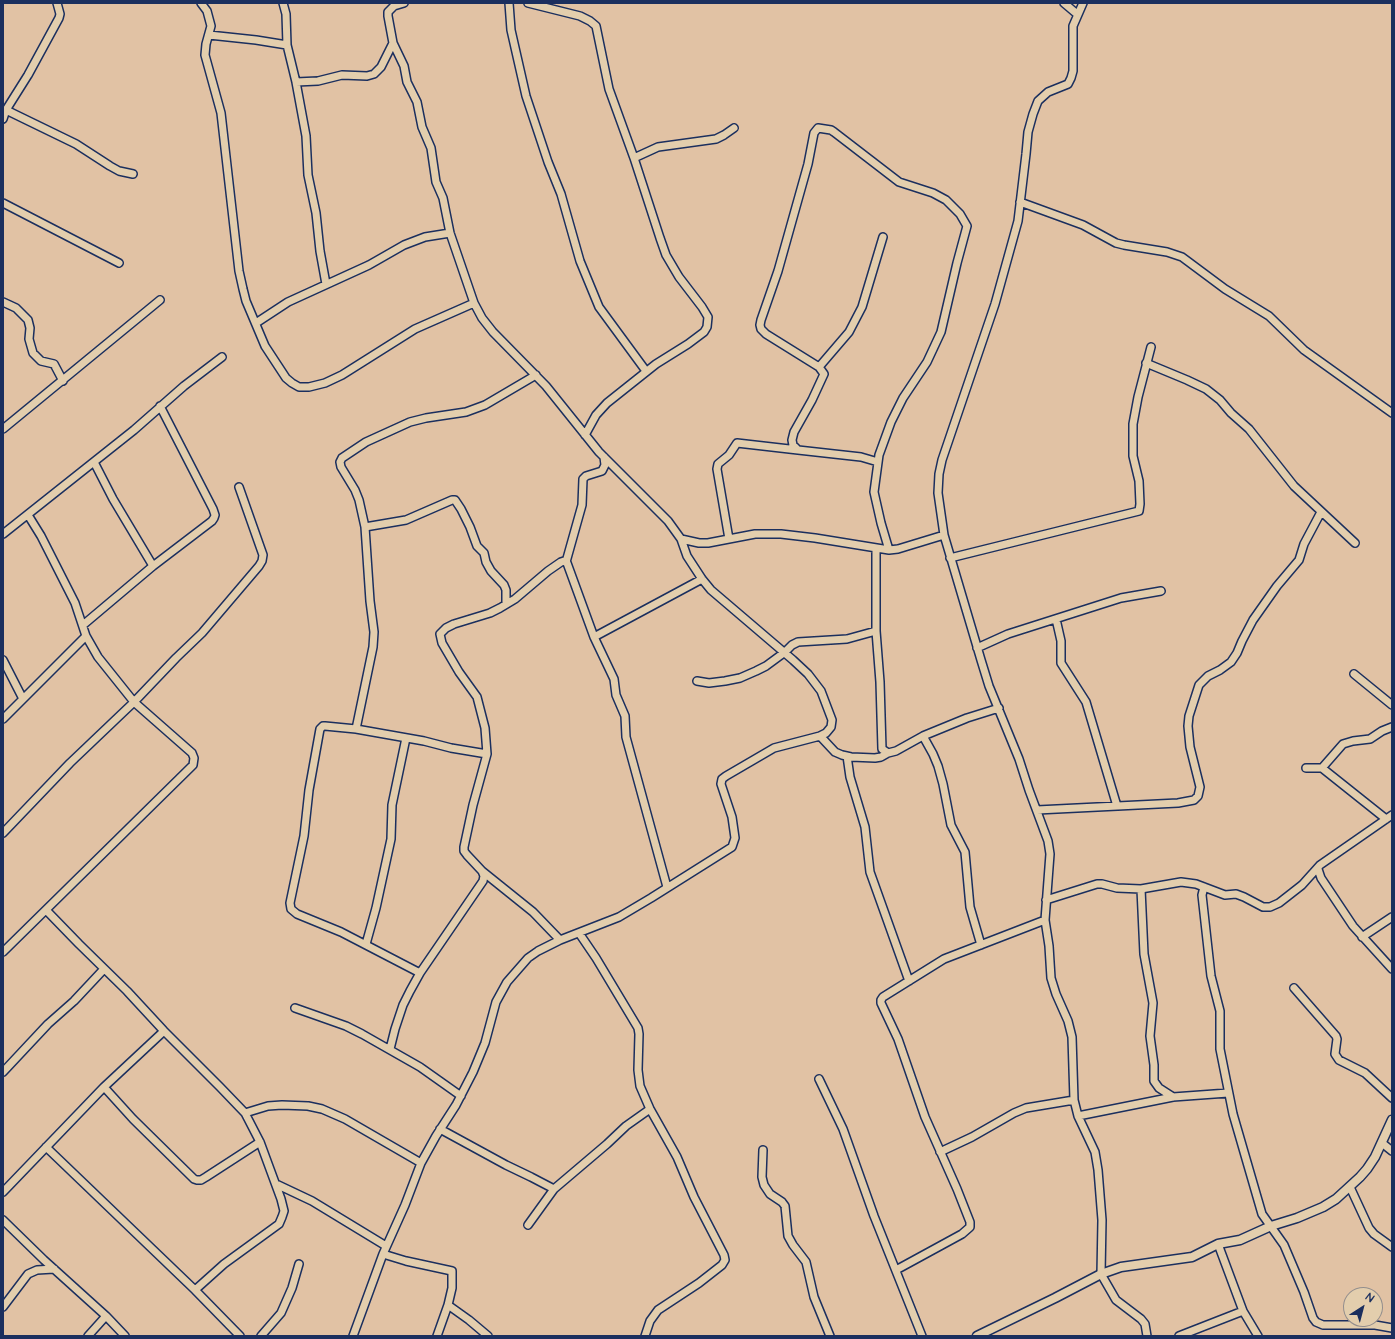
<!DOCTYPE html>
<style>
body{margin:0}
#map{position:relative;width:1395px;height:1339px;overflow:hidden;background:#e1c2a4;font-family:"Architects Daughter",sans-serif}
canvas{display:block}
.frame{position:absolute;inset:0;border:4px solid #1b2f5e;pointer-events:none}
.north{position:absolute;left:1343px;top:1287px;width:40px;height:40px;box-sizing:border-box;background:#e3cead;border:1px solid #938e8d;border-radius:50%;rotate:36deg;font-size:11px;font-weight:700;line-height:16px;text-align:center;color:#1b2f5e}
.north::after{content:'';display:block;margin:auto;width:14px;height:18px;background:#1b2f5e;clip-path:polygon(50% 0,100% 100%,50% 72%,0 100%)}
</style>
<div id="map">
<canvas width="1395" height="1339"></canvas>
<div class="frame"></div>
<div class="north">N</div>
</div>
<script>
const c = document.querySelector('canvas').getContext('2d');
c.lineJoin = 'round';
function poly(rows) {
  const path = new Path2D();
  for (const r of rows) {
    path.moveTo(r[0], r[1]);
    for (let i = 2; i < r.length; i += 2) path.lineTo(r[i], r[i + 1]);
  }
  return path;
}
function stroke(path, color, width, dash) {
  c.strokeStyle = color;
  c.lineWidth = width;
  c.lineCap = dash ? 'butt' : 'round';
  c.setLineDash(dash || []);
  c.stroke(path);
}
const minor = poly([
 [201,3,207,11,211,26,206,44,205,55,221,113,239,271,243,289,246,301,265,346,286,378,292,383,299,387,309,387,325,383,342,375,415,329,474,303],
 [283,3,286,14,287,45,296,82,306,136,308,175,316,213,320,251,326,284],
 [509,3,511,30,526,96,548,162,561,194,580,261,599,307,646,371],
 [528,3,580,16,590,21,596,26,609,89,634,158,660,238,666,255,679,277,702,307,708,317,707,327,704,332,688,344,656,364,607,403,596,415,585,435],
 [1064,3,1077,14],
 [1083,3,1073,26,1073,71,1071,78,1068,84,1048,92,1038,101,1033,114,1028,132,1026,154,1018,221,995,304,942,460,939,474,938,493,944,535,981,660,989,686,1019,759,1029,790,1048,841,1050,854,1045,920,1049,946,1051,978,1056,994,1068,1021,1072,1037,1074,1100,1078,1116,1095,1152,1098,1170,1102,1220,1101,1274,1116,1300,1141,1319,1145,1324,1147,1336],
 [209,35,256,40,287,45],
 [296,82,318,81,342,75,367,76,374,74,381,67,393,43],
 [6,110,76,144,110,166,119,171,133,174],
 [3,119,6,110,28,75,59,18,60,14,57,3],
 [634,158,658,147,716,139,724,135,734,128],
 [1020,202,1083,225,1116,243,1124,245,1167,252,1182,257,1225,289,1269,316,1304,350,1392,413],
 [3,203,119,263],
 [3,302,16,308,28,320,30,328,29,339,33,353,41,361,54,364,63,381],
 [256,323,288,302,369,265,404,245,425,237,450,233],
 [1146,363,1187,380,1206,389,1220,400,1231,413,1249,429,1294,486,1355,543],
 [819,367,766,334,761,329,760,325,761,320,778,271,808,164,814,133,818,128,831,130,834,132,899,182,933,193,946,200,960,214,967,226,957,263,941,332,927,362,903,398,891,422,879,455,874,492,881,523,889,550],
 [3,429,160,300],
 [94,462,113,499,153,566],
 [878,462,861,457,798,450,793,445,792,440,794,432,812,400,824,374,819,367,849,332,862,307,883,237],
 [365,527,406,520,452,500,455,500,461,509,470,527,477,546,484,553,486,562,491,571,504,585,506,590,506,604],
 [3,534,134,430,184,386,222,357],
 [681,539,699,543,708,543,755,534,781,534,815,538,889,550,898,549,944,535],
 [729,539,717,469,718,464,729,455,737,443,798,450],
 [876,548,876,631,880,682,882,749,888,753,896,751,923,736,967,718,999,708],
 [950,558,1139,511,1140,504,1139,481,1133,456,1133,424,1138,397,1151,347],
 [566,562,582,505,583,479,586,476,602,471,605,465,604,457],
 [1056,619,1061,641,1061,663,1086,702,1117,806],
 [83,625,153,566,212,521,214,518,215,515,213,509,160,406],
 [594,637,702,579],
 [977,648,1008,634,1121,598,1161,591],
 [3,660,23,699],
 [1354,674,1392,705],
 [697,681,709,683,725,681,740,678,756,671,766,666,785,652,792,645,798,642,847,639,876,631],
 [3,719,86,636],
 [356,729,373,647,374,632,370,601,365,527,359,500,355,490,341,467,340,462,342,458,366,442,410,422,426,418,466,412,485,405,536,375],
 [820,736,835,752,842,755,851,757,875,758,881,757,888,753],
 [923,736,933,754,938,766,943,784,951,825,965,852,970,907,981,945],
 [847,756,850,777,865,827,870,872,909,981],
 [1306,768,1322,768,1386,819],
 [1322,768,1343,744,1353,741,1370,739,1382,731,1392,727],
 [1037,810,1178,803,1194,800,1198,796,1200,787,1190,747,1188,726,1189,716,1199,685,1208,676,1220,670,1231,662,1237,653,1242,641,1253,620,1277,586,1299,560,1304,544,1321,512],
 [3,833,70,763,134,702,176,658,202,633,259,566,262,561,263,555,239,487],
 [1318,869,1321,878,1353,926,1392,969],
 [482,871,533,912,560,940],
 [1204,887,1202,895,1211,976,1220,1011,1220,1049,1233,1114,1262,1214,1284,1245,1304,1292,1313,1318,1316,1322,1323,1325,1375,1325,1392,1328],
 [1141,889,1144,954,1153,1003,1150,1036,1154,1065,1154,1081,1159,1088,1173,1097],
 [1046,900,1097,884,1102,884,1117,888,1141,889,1181,882,1196,884,1225,895,1236,894,1244,897,1263,907,1270,907,1279,903,1302,885,1320,865,1392,815],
 [46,910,79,944,127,991,164,1031,220,1087,245,1113,260,1142,281,1199,284,1211,282,1217,279,1224,224,1264,195,1290],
 [579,933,596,958,638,1028,639,1034,638,1070,640,1086,650,1109,677,1157,694,1197,724,1255,725,1260,722,1265,699,1283,658,1310,650,1321,645,1336],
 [1362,937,1392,917],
 [366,944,376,908,391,839,392,805,406,738],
 [3,952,193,765,194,758,192,753,134,702,98,657,86,636,75,603,41,536,28,515],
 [420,973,341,932,297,914,291,909,290,903,304,836,309,790,320,729,323,726,325,726,356,729,424,741,451,748,487,754],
 [1294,988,1336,1036,1337,1039,1335,1054,1339,1060,1365,1073,1392,1098],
 [295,1008,346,1026,362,1034,420,1067,461,1096],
 [390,1049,395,1029,403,1005,410,991,420,973,483,881,484,876,482,871,467,855,464,851,464,847,473,805,487,754,485,728,477,697,459,672,442,643,440,634,446,628,454,624,490,613,500,608,515,599,548,571,561,562,564,561,567,563,594,637,614,679,616,695,625,716,626,737,667,887],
 [3,1072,48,1024,74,1001,104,969],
 [819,1079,843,1129,874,1216,922,1336],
 [104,1087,133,1119,194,1179,197,1180,201,1180,206,1177,260,1142],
 [245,1113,268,1106,282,1105,308,1106,322,1109,345,1119,421,1163],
 [1078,1116,1173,1097,1228,1093],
 [440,1129,506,1165,531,1177,554,1189],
 [1382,1143,1392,1151],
 [46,1147,195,1290,240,1336],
 [763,1150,762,1177,764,1185,770,1194,782,1202,785,1206,788,1236,793,1245,806,1262,814,1297,830,1336],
 [940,1152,972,1137,1014,1113,1026,1108,1074,1100],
 [276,1184,312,1201,386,1246],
 [1350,1187,1369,1228,1374,1234,1392,1247],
 [3,1192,104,1087,164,1031],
 [3,1220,44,1260,106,1316,125,1336],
 [528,1225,554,1189,607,1144,626,1126,650,1109],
 [1218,1244,1243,1311,1258,1336],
 [383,1254,406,1261,452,1271,452,1288,448,1305,469,1320,488,1336],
 [896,1270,962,1234,970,1227,970,1222,957,1189,925,1117,898,1039,881,1003,881,1000,883,997,944,959,1045,920],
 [3,1307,28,1274,37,1270,54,1269],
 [88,1336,106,1316],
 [261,1336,281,1313,292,1288,299,1264],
 [353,1336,383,1254,405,1205,421,1163,436,1136,456,1105,473,1072,485,1043,496,1002,507,982,528,958,538,951,560,940,619,917,651,898,732,847,735,838,732,817,721,784,722,779,726,776,774,748,820,736,826,733,831,727,832,720,821,691,808,674,793,660,711,590,702,579,687,556,681,539,668,521,599,452,546,386,493,332,482,318,474,303,450,233,443,198,436,182,431,148,422,127,417,102,407,82,404,66,393,43,388,16,388,12,394,6,404,3],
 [437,1336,448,1305],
 [1179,1336,1243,1311]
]);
const tertiary = poly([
 [977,1336,1055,1298,1101,1274,1121,1267,1192,1257,1218,1244,1240,1240,1271,1226,1297,1218,1323,1207,1336,1199,1360,1177,1367,1169,1375,1157,1392,1120]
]);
stroke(minor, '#1b2f5e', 10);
stroke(tertiary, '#1b2f5e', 11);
stroke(minor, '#e3cead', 7);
stroke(tertiary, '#e3cead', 8);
</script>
